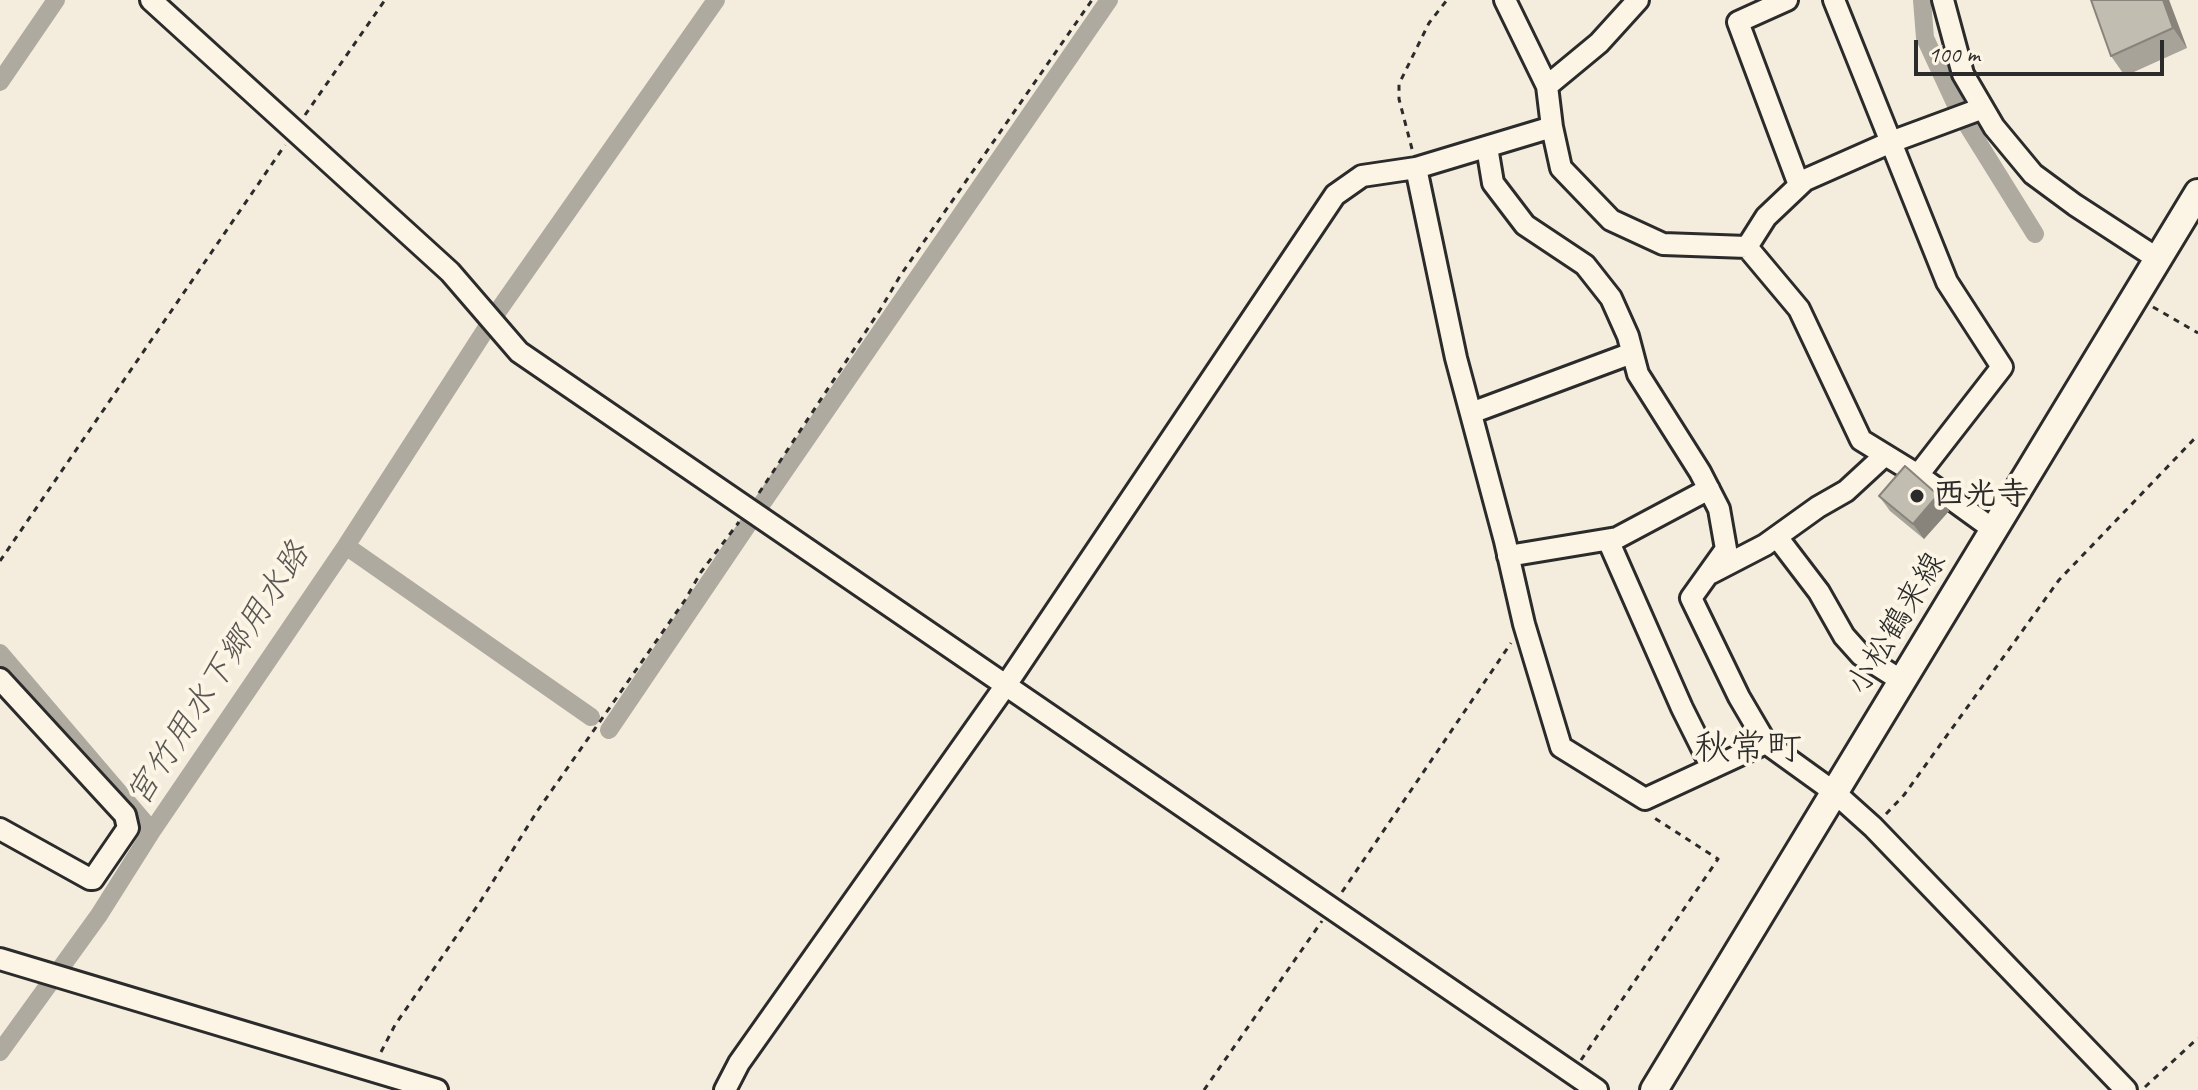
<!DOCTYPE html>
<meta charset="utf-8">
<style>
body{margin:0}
#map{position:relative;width:2198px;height:1090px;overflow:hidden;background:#f4edde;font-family:Caveat,sans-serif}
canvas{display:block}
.scale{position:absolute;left:1914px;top:40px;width:250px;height:36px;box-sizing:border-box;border:4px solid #2b2b2b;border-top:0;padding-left:10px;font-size:24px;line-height:28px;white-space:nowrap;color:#2b2b2b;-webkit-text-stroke:6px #fcf5e5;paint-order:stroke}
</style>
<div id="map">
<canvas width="2198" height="1090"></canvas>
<div class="scale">100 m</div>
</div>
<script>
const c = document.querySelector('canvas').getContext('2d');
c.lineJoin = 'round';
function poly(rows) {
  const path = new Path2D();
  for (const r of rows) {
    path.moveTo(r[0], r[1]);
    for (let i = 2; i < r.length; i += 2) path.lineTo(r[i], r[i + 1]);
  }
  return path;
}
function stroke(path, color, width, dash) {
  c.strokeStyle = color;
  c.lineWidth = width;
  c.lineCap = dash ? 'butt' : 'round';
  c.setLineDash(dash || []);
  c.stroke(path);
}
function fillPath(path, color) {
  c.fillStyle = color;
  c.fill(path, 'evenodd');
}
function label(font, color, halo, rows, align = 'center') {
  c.font = font + ' Caveat,"Klee One",sans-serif';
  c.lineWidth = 8;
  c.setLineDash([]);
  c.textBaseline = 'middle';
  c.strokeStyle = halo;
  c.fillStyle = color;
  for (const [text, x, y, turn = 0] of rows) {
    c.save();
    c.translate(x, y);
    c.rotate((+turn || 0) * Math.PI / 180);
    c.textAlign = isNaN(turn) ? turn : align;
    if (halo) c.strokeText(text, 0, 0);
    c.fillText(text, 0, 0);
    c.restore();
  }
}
stroke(poly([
 [1922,0,1925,38,1956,105],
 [0,82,56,0],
 [1966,123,2035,234],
 [498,311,716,0],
 [761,505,1109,0],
 [346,546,591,717],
 [0,653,152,831],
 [609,730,749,523],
 [0,1052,99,915,152,831,346,546,486,329]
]), '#afaaa0', 18);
const minor = poly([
 [151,0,450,272,519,352,1597,1090],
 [1505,0,1547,86,1552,127,1561,168,1611,220,1663,244,1747,247,1799,309,1861,440,1918,475,1994,530],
 [1787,0,1738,22,1799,185],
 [1834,0,1947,282,2002,367,1918,475],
 [1943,0,1963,74,1994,127,2033,174,2075,205,2158,259],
 [1547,86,1599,43,1638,0],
 [1487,147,1493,183,1525,225,1585,265,1611,298,1628,336,1638,374,1700,472,1719,509,1726,549,1691,598,1739,697,1766,743,1834,792,1873,827,2126,1090],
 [1416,168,1456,358,1505,541,1524,624,1561,747,1645,799,1766,743],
 [1747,247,1766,217,1805,180,1891,142,1983,108],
 [1471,413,1632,353],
 [1777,537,1819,592,1844,636,1861,655,1902,681],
 [1608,540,1682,708,1712,768],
 [1508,556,1617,538,1709,489],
 [1711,573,1765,545,1818,507,1846,491,1885,455],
 [0,679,125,815,128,828,93,879,90,879,0,829],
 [0,959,437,1090],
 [725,1090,739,1063,1006,685,1335,195,1362,176,1416,168,1552,127]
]);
const major = poly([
 [1654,1090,2198,193]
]);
stroke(minor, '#2b2b2b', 26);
stroke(major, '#2b2b2b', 32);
stroke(poly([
 [305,115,385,0],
 [1412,149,1399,99,1399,84,1429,23,1447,0],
 [2153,307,2198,333],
 [759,493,880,310,900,276,1092,0],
 [0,561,285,145],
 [1886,814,1904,795,2059,580,2198,435],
 [1342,892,1511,643],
 [381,1052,395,1025,480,902,538,810,685,600,701,572,739,522],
 [1581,1060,1718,859,1653,817],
 [2145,1087,2198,1038],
 [1204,1090,1322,921]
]), '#2b2b2b', 3, [6, 6]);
stroke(minor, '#fcf5e5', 20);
stroke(major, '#fcf5e5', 26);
fillPath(poly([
 [2091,0,2169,0,2187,48,2125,76,2111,56],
 [1938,495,1949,511,1924,539,1890,511,1879,496]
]), '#a7a398');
fillPath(poly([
 [2163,0,2169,0,2187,48,2173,28],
 [1938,495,1949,511,1924,539,1913,524]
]), '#88847c');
const building = poly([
 [2091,0,2163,0,2173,28,2111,56,2091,0],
 [1905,466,1938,495,1913,524,1879,496,1905,466]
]);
fillPath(building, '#c2bdb1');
stroke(building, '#88847c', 2);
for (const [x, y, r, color] of [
 [1917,496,8,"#2b2b2b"]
]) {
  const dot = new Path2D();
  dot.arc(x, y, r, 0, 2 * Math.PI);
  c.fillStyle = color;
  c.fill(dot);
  stroke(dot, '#fcf5e5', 3);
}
label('bold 32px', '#2b2b2b', '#fcf5e5', [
 ["西光寺",1933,496]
], 'left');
label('32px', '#2b2b2b', '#fcf5e5', [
 ["小松鶴来線",1897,624,-59]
]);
label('italic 34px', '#595754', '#fcf5e5', [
 ["宮竹用水下郷用水路",219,675,-57]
]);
label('36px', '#2b2b2b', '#fcf5e5', [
 ["秋常町",1748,750]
]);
</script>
